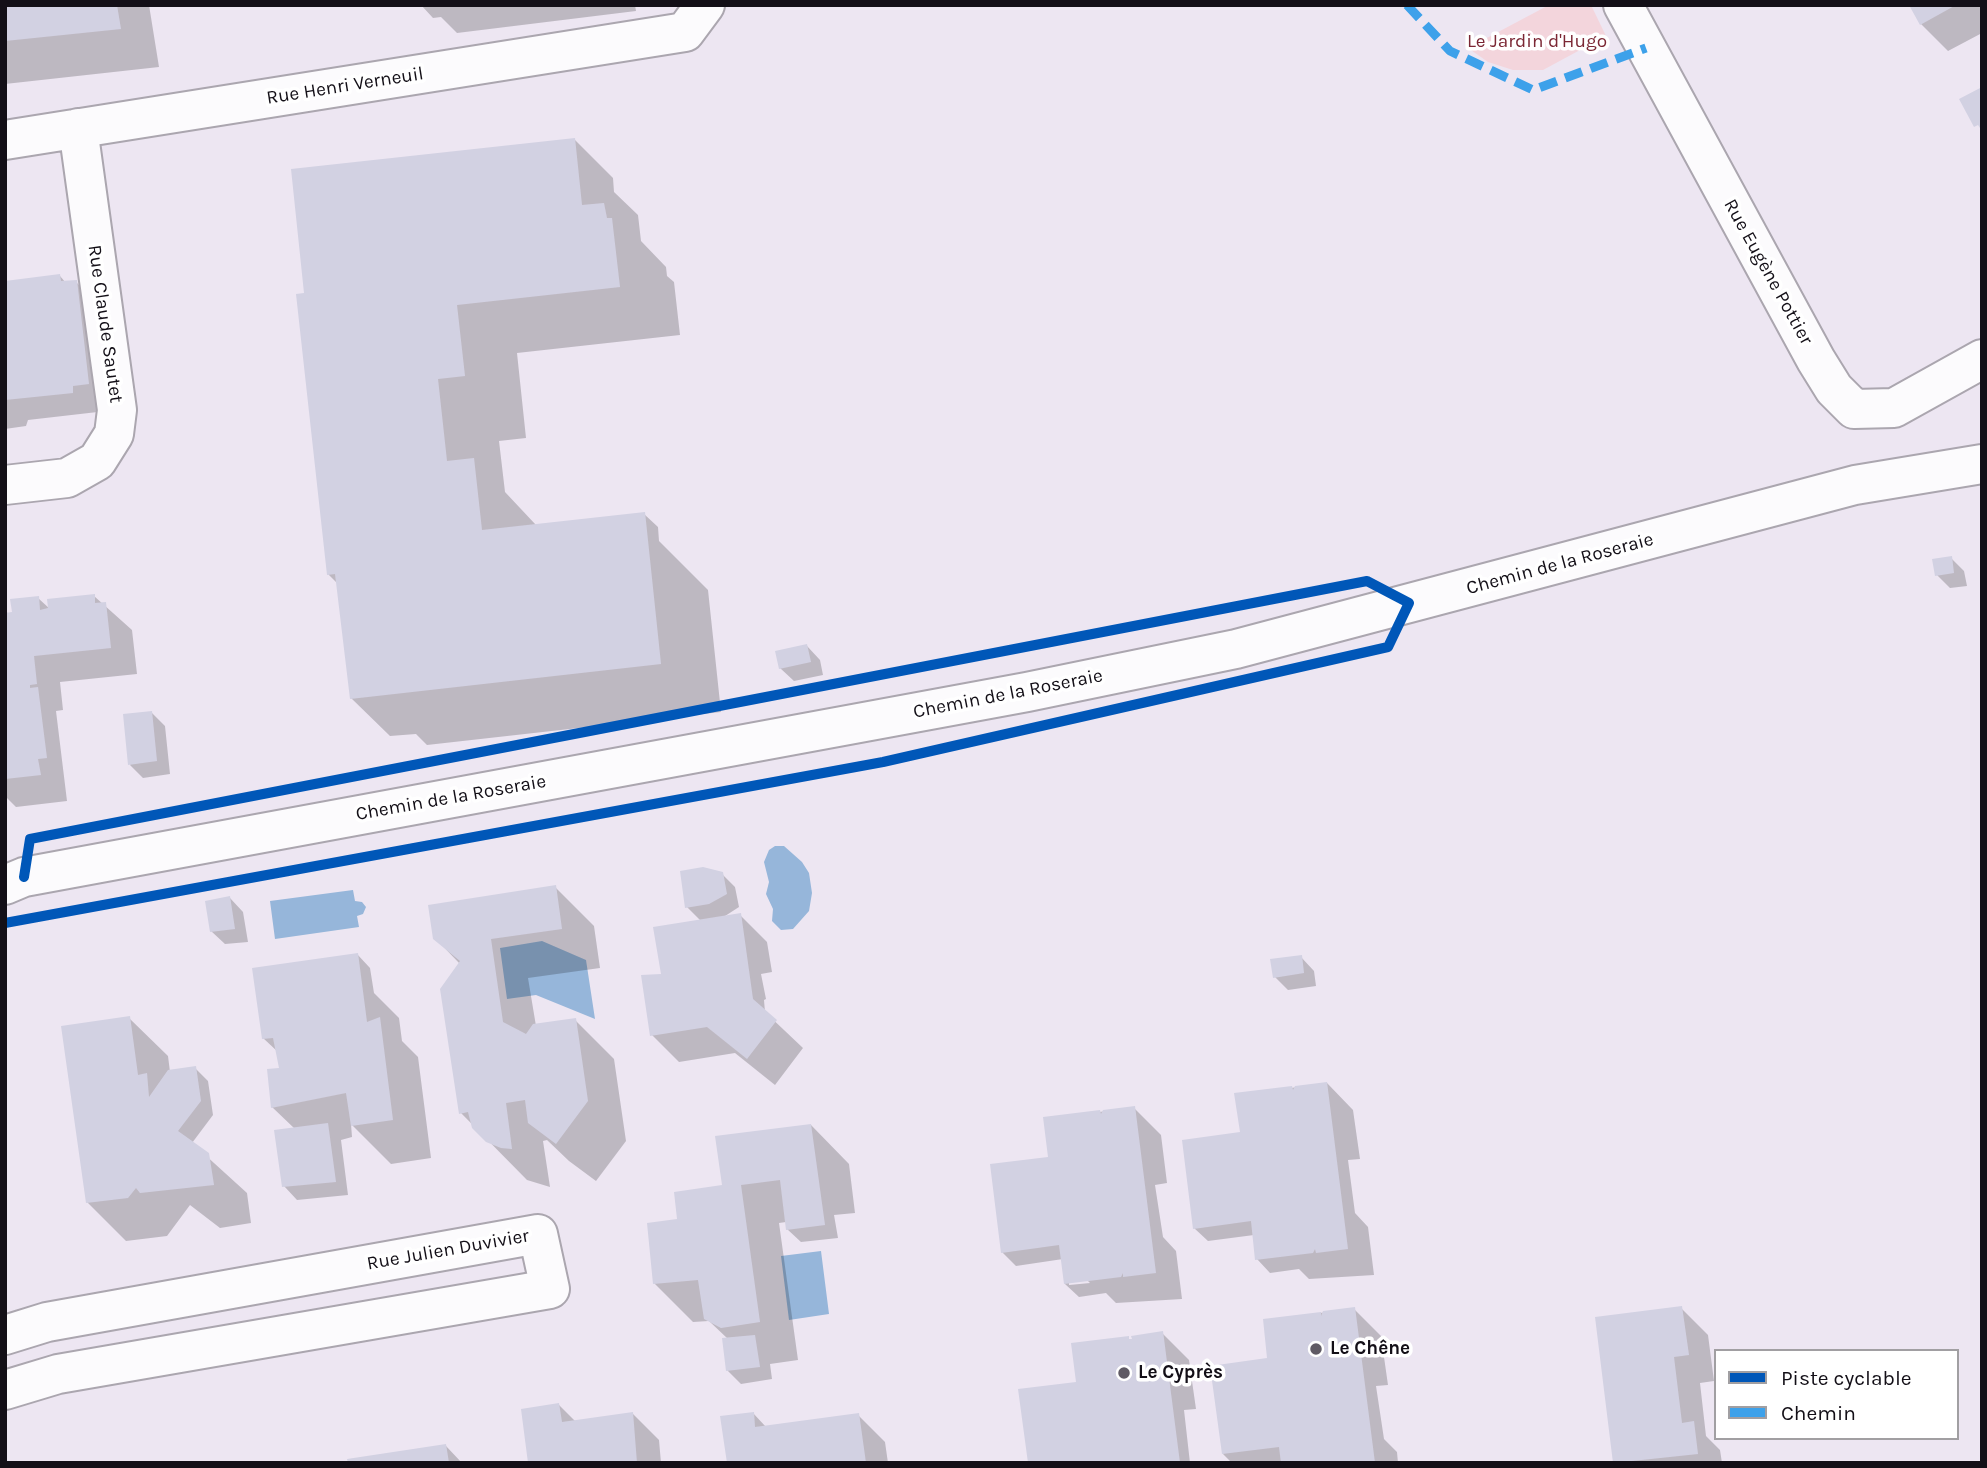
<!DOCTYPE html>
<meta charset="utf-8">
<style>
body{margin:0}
#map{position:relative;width:1987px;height:1468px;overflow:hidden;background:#ede6f2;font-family:Karla,sans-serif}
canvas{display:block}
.frame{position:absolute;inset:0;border:7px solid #130f17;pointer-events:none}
.legend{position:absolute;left:1714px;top:1349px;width:245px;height:91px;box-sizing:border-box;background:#fff;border:2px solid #a19fa2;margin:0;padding:9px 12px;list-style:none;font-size:21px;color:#130f17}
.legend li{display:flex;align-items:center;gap:14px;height:35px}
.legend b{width:35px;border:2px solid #a19fa2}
</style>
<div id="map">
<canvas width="1987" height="1468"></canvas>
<div class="frame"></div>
<ul class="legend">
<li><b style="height:9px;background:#0057b8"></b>Piste cyclable</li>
<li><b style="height:9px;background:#3da1ea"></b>Chemin</li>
</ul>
</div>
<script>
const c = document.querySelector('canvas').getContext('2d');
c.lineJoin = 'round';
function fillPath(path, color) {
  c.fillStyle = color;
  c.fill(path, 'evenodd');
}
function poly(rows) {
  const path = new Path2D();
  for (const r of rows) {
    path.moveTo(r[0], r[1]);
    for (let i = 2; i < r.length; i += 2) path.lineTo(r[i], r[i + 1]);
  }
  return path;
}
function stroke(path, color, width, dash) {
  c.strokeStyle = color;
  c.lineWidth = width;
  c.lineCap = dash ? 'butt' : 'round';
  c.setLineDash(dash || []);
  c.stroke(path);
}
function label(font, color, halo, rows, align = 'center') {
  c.font = font + ' Karla,sans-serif';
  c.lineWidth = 7;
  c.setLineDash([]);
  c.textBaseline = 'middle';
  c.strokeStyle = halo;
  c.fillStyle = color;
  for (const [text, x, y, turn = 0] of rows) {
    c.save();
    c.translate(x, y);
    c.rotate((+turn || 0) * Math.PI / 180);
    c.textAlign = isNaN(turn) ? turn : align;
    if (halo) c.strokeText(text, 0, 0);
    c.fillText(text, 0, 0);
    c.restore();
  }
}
fillPath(poly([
 [1549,5,1591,5,1606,36,1543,70,1513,70,1488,62,1468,48]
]), '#f3d5dc');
fillPath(poly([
 [775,846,784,846,802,862,809,873,812,893,809,911,793,929,781,930,772,921,773,909,766,894,769,882,764,862,769,850],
 [353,890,355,901,362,902,366,907,363,914,357,916,359,927,275,939,270,901],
 [542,941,586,960,595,1019,536,995,507,999,500,948],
 [821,1251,829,1314,789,1320,781,1256]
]), '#96b6da');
fillPath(poly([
 [5,5,149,5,159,67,5,84],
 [421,5,635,5,636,11,457,33,441,17,433,18],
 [1911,5,1982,5,1982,33,1948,51,1921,24],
 [574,139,613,178,614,192,638,215,641,241,666,267,667,276,674,282,680,335,517,353,526,438,499,441,505,492,536,525,644,514,658,527,659,541,708,590,721,712,427,745,416,734,390,736,351,698,338,584,328,574,306,295],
 [60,276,66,283,76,282,103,309,115,410,28,420,26,426,5,429,5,282],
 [1951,558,1964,571,1967,586,1950,588,1937,575],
 [94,596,132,630,137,674,60,682,63,710,56,711,67,801,16,807,5,796,5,611,9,614,38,598,50,609],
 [807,646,820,660,823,675,794,681,780,668],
 [152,713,165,726,170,774,143,778,130,765],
 [722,874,735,887,739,907,722,918,740,915,767,942,772,972,761,974,766,999,764,1000,765,1012,803,1048,775,1085,735,1053,679,1062,652,1035,663,976,701,921,687,907],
 [555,887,594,926,600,968,528,978,536,1026,575,1020,614,1059,626,1141,596,1181,569,1161,547,1140,543,1141,550,1187,527,1180,461,1113,460,964,435,938],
 [230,898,243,912,248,942,225,944,211,931],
 [357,954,370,968,374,993,399,1018,402,1041,418,1057,431,1158,391,1164,351,1124,352,1137,341,1140,348,1195,297,1200,284,1186,295,1129,272,1107,281,1070,278,1052,263,1038],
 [1301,957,1314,971,1316,986,1288,990,1275,977],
 [129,1018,168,1056,170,1072,195,1068,208,1081,213,1115,192,1143,247,1193,251,1223,220,1228,190,1205,167,1236,126,1241,87,1202],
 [1327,1083,1353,1110,1360,1159,1348,1160,1355,1213,1368,1227,1374,1275,1309,1279,1299,1269,1270,1273,1257,1259,1254,1235,1208,1241,1194,1228,1242,1134,1291,1088],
 [1134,1108,1161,1135,1167,1183,1155,1185,1163,1237,1176,1251,1182,1299,1116,1303,1106,1293,1079,1297,1065,1284,1063,1259,1016,1266,1002,1252,1050,1158,1099,1112],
 [1087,1280,1090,1283,1069,1285,1069,1282],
 [811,1125,849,1164,855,1213,834,1215,838,1238,801,1242,787,1229,786,1222,779,1223,798,1360,770,1364,772,1379,741,1384,727,1370,728,1339,709,1321,693,1322,654,1283,679,1221],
 [1681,1308,1708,1335,1714,1381,1700,1383,1706,1436,1720,1450,1722,1463,1615,1463],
 [1354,1309,1381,1336,1388,1385,1376,1386,1384,1439,1397,1452,1398,1463,1232,1463,1223,1454,1269,1359,1320,1313],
 [1162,1333,1189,1360,1196,1409,1184,1410,1190,1463,1029,1463,1078,1383,1112,1343],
 [559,1405,576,1422,632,1413,659,1440,661,1463,529,1463],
 [753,1413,766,1427,858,1415,885,1442,888,1463,728,1463],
 [446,1446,462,1463,350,1463]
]), '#0003');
fillPath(poly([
 [5,5,117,5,121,29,5,41],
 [1909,5,1956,5,1920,25],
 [1982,87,1982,131,1978,125,1974,127,1959,99],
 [575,138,582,205,604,203,607,218,612,218,620,287,457,305,465,376,438,379,447,461,474,458,482,530,645,512,661,664,350,699,335,574,327,575,296,294,304,293,291,169],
 [60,274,61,281,77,280,89,384,73,386,73,393,5,400,5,281],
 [1952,556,1954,573,1935,576,1932,559],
 [95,594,95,603,106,602,111,648,34,656,37,684,30,685,30,688,38,687,47,758,38,759,41,775,5,779,5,613,12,612,10,599,39,596,40,610,48,608,47,599],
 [807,644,811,662,779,669,775,651],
 [152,711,157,761,128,765,123,714],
 [703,867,723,872,727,894,709,904,685,908,680,871],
 [556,885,562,929,491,939,503,1022,526,1034,533,1024,576,1018,588,1101,556,1144,528,1123,525,1100,506,1103,512,1149,501,1148,486,1142,472,1128,468,1112,459,1114,440,989,460,961,433,939,428,905],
 [230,896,235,929,210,932,205,901],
 [741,913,753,999,777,1020,747,1059,707,1027,650,1036,641,975,661,974,653,927],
 [358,953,367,1022,380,1017,393,1120,351,1126,346,1093,271,1108,267,1069,279,1068,273,1038,262,1039,252,968],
 [1302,955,1304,973,1273,978,1270,959],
 [130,1016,138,1075,147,1073,149,1097,168,1070,196,1066,201,1101,178,1131,209,1153,214,1185,140,1193,136,1188,128,1198,86,1203,61,1026],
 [1327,1082,1348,1249,1316,1253,1315,1249,1313,1253,1255,1260,1251,1221,1193,1229,1182,1140,1240,1132,1234,1093,1292,1086,1293,1090,1295,1086],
 [1135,1106,1156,1273,1123,1277,1123,1273,1121,1277,1064,1284,1059,1245,1001,1253,990,1164,1048,1157,1043,1117,1100,1110,1101,1114,1103,1110],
 [328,1123,336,1182,282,1187,274,1130],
 [811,1124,825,1225,786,1230,780,1180,741,1185,760,1322,721,1328,704,1319,698,1280,653,1284,647,1223,677,1219,674,1192,722,1185,715,1136],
 [1682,1306,1689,1355,1674,1357,1682,1423,1694,1421,1698,1454,1613,1463,1595,1317],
 [1355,1307,1375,1463,1281,1463,1279,1447,1222,1454,1210,1366,1267,1358,1263,1319,1321,1312,1321,1316,1323,1311],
 [1163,1331,1180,1463,1028,1463,1018,1389,1076,1382,1071,1343,1129,1336,1129,1339,1132,1339,1131,1336],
 [755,1335,760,1367,726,1371,722,1338],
 [559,1403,562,1422,633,1412,637,1463,528,1463,521,1409],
 [754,1412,755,1427,859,1413,866,1463,727,1463,720,1416],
 [446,1444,449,1463,348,1463,347,1459]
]), '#d2d1e2');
const minor = poly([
 [1623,5,1816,360,1834,389,1854,409,1894,408,1982,359],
 [5,140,685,32,705,5],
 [5,485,67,478,97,461,114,434,117,410,78,128],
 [5,1335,47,1322,538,1234,550,1289,58,1374,5,1390]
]);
const tertiary = poly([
 [5,885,24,877,1027,692,1236,649,1855,485,1982,464]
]);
stroke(minor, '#aba6af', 42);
stroke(tertiary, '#aba6af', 42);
stroke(minor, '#fcfbfd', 38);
stroke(tertiary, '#fcfbfd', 38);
stroke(poly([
 [1407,5,1450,51,1533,90,1646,48]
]), '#3da1ea', 9, [18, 9]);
stroke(poly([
 [5,923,883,762,1388,647,1409,603,1367,581,30,839,24,877]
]), '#0057b8', 10);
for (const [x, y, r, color] of [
 [1316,1349,7,"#5f5a64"],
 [1124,1373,7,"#5f5a64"]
]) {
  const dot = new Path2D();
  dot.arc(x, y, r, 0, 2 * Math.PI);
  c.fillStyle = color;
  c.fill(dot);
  stroke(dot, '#fff', 2.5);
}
label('19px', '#7b2734', '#fff', [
 ["Le Jardin d'Hugo",1537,42]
]);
label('19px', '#130f17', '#fff', [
 ["Rue Henri Verneuil",345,86,-9],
 ["Rue Eugène Pottier",1768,272,61],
 ["Rue Claude Sautet",105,324,82],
 ["Chemin de la Roseraie",1560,564,-15],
 ["Chemin de la Roseraie",1008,694,-11],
 ["Chemin de la Roseraie",451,798,-10],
 ["Rue Julien Duvivier",448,1250,-10]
]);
label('bold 19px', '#130f17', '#fff', [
 ["Le Chêne",1330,1349],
 ["Le Cyprès",1138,1373]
], 'left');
</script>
